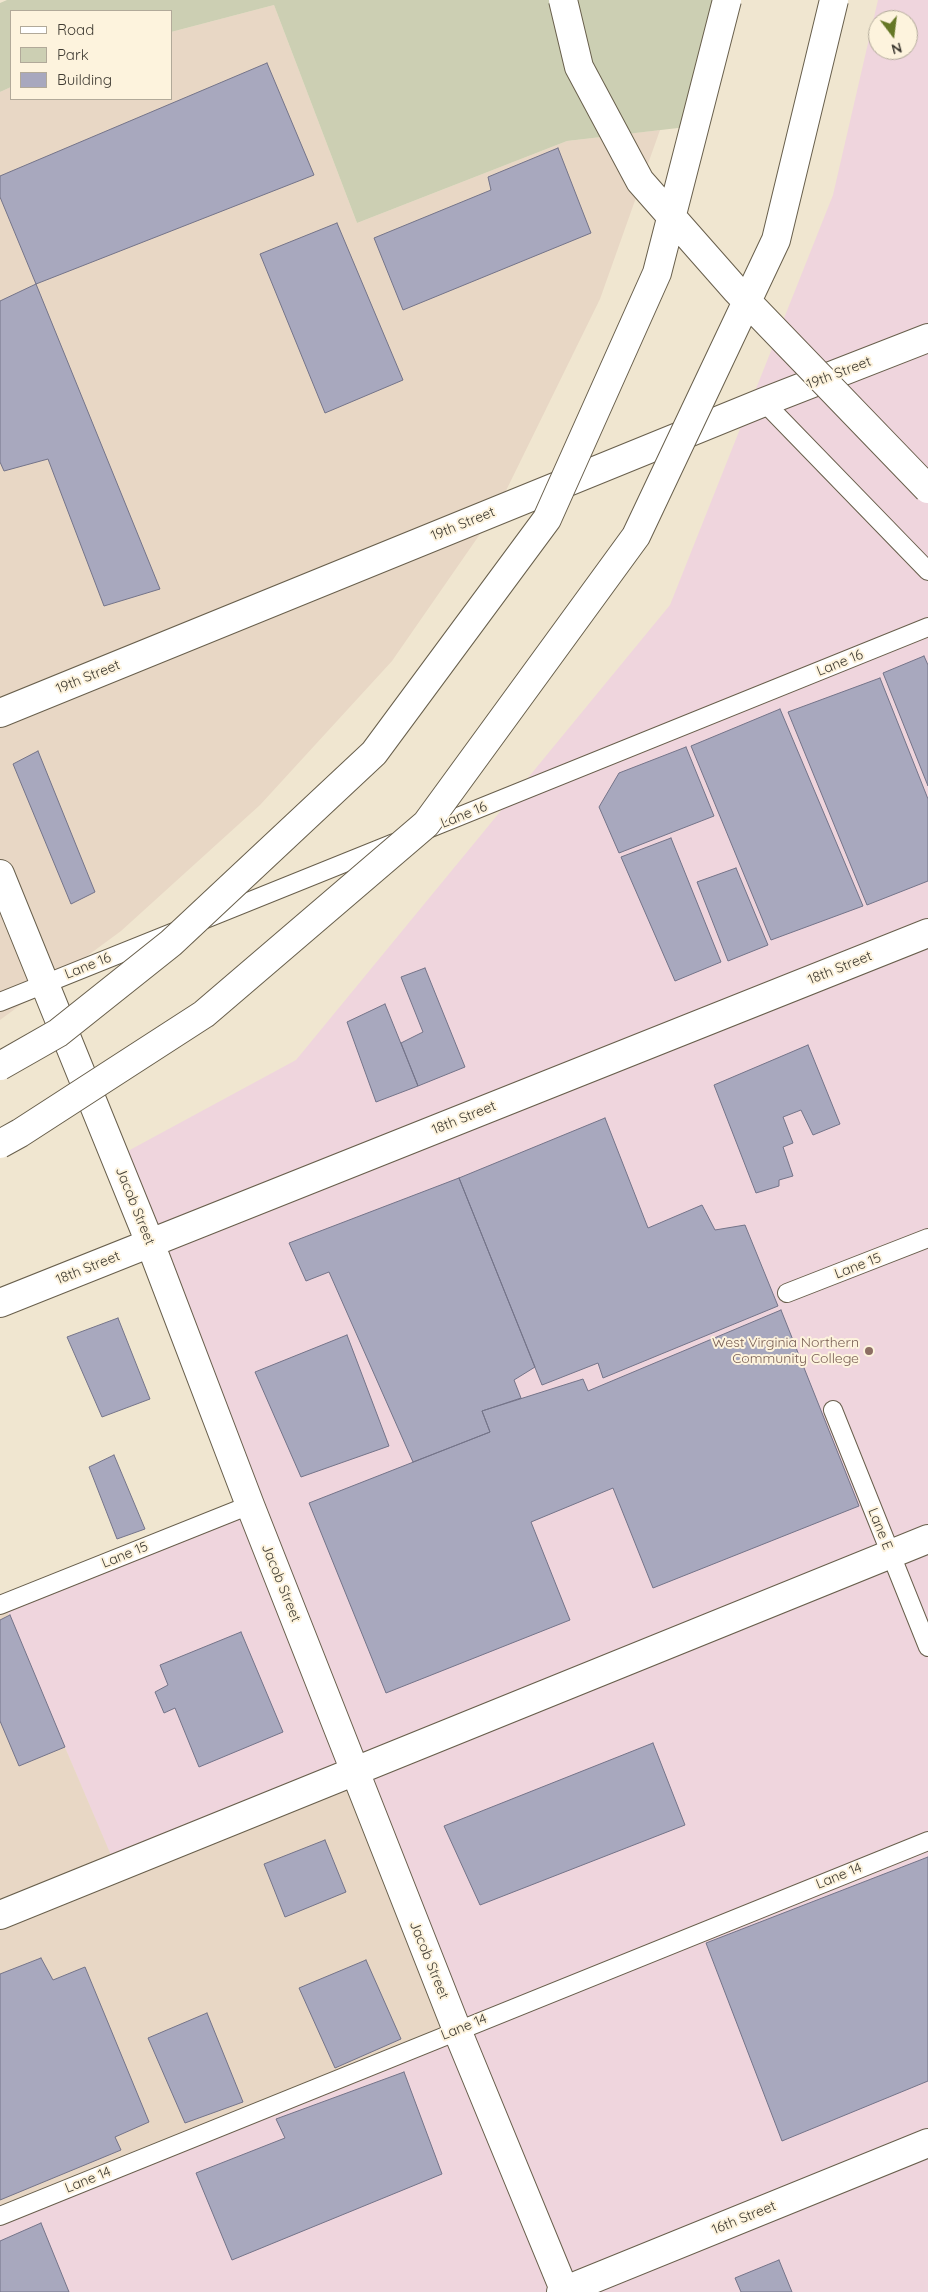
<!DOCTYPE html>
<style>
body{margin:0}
#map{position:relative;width:928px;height:2292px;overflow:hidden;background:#f0e6d0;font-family:Quicksand,sans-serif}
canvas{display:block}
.legend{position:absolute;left:10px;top:10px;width:162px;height:90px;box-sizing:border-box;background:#fdf3dd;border:1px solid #b1a999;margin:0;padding:6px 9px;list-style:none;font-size:15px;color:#3f3b32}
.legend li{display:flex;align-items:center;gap:10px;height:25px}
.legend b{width:25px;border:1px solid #b1a999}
.north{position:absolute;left:868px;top:10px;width:50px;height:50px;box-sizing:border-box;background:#fdf3dd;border:1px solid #b1a999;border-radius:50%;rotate:165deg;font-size:14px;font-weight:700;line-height:20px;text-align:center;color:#3f3b32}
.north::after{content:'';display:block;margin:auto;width:18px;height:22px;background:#657726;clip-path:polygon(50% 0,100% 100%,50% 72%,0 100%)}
</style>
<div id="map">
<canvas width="928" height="2292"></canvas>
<ul class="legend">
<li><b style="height:6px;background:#fff"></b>Road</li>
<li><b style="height:14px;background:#cccfb3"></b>Park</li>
<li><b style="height:14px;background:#a8a8be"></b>Building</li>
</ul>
<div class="north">N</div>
</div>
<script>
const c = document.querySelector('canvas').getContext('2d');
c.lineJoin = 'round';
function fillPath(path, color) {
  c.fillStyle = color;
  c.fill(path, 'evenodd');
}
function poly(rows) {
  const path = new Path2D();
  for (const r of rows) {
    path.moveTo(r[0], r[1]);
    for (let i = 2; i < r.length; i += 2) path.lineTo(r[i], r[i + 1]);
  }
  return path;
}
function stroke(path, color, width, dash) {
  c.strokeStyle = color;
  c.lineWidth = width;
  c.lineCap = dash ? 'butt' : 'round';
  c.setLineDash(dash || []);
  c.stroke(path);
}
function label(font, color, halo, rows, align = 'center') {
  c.font = font + ' Quicksand,sans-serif';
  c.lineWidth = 4;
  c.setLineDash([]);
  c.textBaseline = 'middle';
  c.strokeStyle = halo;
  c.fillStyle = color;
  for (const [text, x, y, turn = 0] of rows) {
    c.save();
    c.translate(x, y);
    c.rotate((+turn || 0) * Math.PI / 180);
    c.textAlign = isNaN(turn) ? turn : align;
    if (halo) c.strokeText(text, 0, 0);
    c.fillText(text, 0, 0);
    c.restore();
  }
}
fillPath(poly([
 [878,0,928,0,928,2292,0,2292,0,2216,116,1868,4,1604,250,1505,115,1158,296,1060,670,605,833,195],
 [878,20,908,20,908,50,878,50]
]), '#efd5dd');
fillPath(poly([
 [274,5,357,223,567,141,660,130,600,299,496,511,392,661,260,805,121,931,0,1020,0,92,11,87,11,99,171,99,171,32],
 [4,1604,116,1867,355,1771,457,2030,0,2216,0,1605]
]), '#e8d7c5');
fillPath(poly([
 [7,0,727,0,695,126,567,141,357,223,274,5,171,32,171,11,11,11,11,87,0,92,0,3]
]), '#cccfb3');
const building = poly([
 [267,63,314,175,36,284,0,197,0,176,267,63],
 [558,148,591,233,403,310,374,238,491,190,488,177,558,148],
 [337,223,403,380,325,413,260,254,337,223],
 [36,284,160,589,104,606,48,459,4,471,0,462,0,301,36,284],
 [924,656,928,665,928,786,883,673,924,656],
 [880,678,928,799,928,881,867,905,788,712,880,678],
 [780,709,863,906,771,940,691,746,780,709],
 [686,747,714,816,619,853,599,807,619,773,686,747],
 [38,751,95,892,71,904,13,764,38,751],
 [671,838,721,962,675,981,621,857,671,838],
 [736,868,768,945,728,961,697,882,736,868],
 [425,968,465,1067,418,1086,401,1043,423,1032,401,977,425,968],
 [385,1004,418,1086,376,1102,347,1022,385,1004],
 [808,1045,840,1124,813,1135,801,1110,783,1117,793,1143,783,1147,793,1176,779,1180,779,1186,756,1193,714,1085,808,1045],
 [605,1118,648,1228,702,1205,715,1230,745,1225,778,1306,603,1378,598,1363,542,1385,459,1178,605,1118],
 [459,1178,535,1367,514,1380,521,1398,482,1411,490,1432,413,1462,329,1272,306,1281,289,1243,459,1178],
 [781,1310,859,1506,653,1588,613,1488,531,1522,570,1620,386,1693,309,1503,490,1432,482,1411,583,1379,588,1391,781,1310],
 [118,1318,150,1399,102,1417,67,1337,118,1318],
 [347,1335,389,1446,301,1477,255,1372,347,1335],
 [114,1455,145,1529,117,1539,89,1467,114,1455],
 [10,1615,65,1747,19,1766,0,1721,0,1620,10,1615],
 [241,1632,283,1732,199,1767,175,1708,164,1713,155,1692,168,1685,160,1665,241,1632],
 [653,1743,685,1825,480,1905,444,1826,653,1743],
 [325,1840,346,1892,285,1917,264,1864,325,1840],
 [928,1857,928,2081,782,2141,706,1943,928,1857],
 [41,1958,53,1980,85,1967,149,2122,115,2137,121,2150,0,2200,0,1974,41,1958],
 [366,1960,401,2039,335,2068,299,1988,366,1960],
 [207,2013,243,2102,185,2123,148,2038,207,2013],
 [404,2072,442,2174,232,2260,196,2173,285,2138,276,2119,404,2072],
 [41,2223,69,2292,0,2292,0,2241,41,2223],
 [779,2260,792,2292,741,2292,735,2278,779,2260]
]);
fillPath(building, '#a8a8be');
stroke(building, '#747489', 1);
const lane = poly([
 [764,402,928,571],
 [423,831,928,627],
 [203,920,394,843],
 [0,1002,174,932],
 [787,1293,928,1238],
 [833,1410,928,1647],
 [0,1605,250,1505],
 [0,2216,928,1841]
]);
const street = poly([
 [0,713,764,402,928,338],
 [0,874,150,1243,250,1505,457,2030,565,2292],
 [0,1303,928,933],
 [0,1915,928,1539]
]);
const secondary = poly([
 [561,2292,928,2143]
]);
stroke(lane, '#685f4c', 20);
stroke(street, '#685f4c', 30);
stroke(secondary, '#685f4c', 30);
stroke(lane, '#fff', 18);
stroke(street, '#fff', 28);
stroke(secondary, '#fff', 28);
const highwayBridge = poly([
 [563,0,579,67,640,181,736,290,928,489],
 [0,1066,58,1033,171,943,374,753,547,519,657,273,727,0],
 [0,1144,20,1133,204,1014,426,824,636,536,776,240,834,0]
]);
stroke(highwayBridge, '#685f4c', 30, []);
stroke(highwayBridge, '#fff', 28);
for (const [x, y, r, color] of [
 [869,1351,5,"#8d6e63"]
]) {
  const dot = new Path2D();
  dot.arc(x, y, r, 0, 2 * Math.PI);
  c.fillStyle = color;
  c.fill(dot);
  stroke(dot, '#fdf3dd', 2);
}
label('14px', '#3f3b32', '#fdf3dd', [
 ["19th Street",839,373,-21],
 ["19th Street",463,524,-22],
 ["Lane 16",840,663,-22],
 ["19th Street",88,677,-22],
 ["Lane 16",464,815,-22],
 ["Lane 16",88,966,-22],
 ["18th Street",840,968,-22],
 ["18th Street",464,1118,-22],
 ["Jacob Street",135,1206,68],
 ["Lane 15",858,1266,-21],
 ["18th Street",88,1268,-22],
 ["Lane E",880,1529,68],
 ["Lane 15",125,1555,-22],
 ["Jacob Street",281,1583,68],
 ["Lane 14",839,1876,-22],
 ["Jacob Street",429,1960,68],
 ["Lane 14",464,2027,-22],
 ["Lane 14",88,2180,-22],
 ["16th Street",744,2218,-22]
]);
label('14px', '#785e54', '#fdf3dd', [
 ["West Virginia Northern",859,1343],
 ["Community College",859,1359]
], 'right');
</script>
